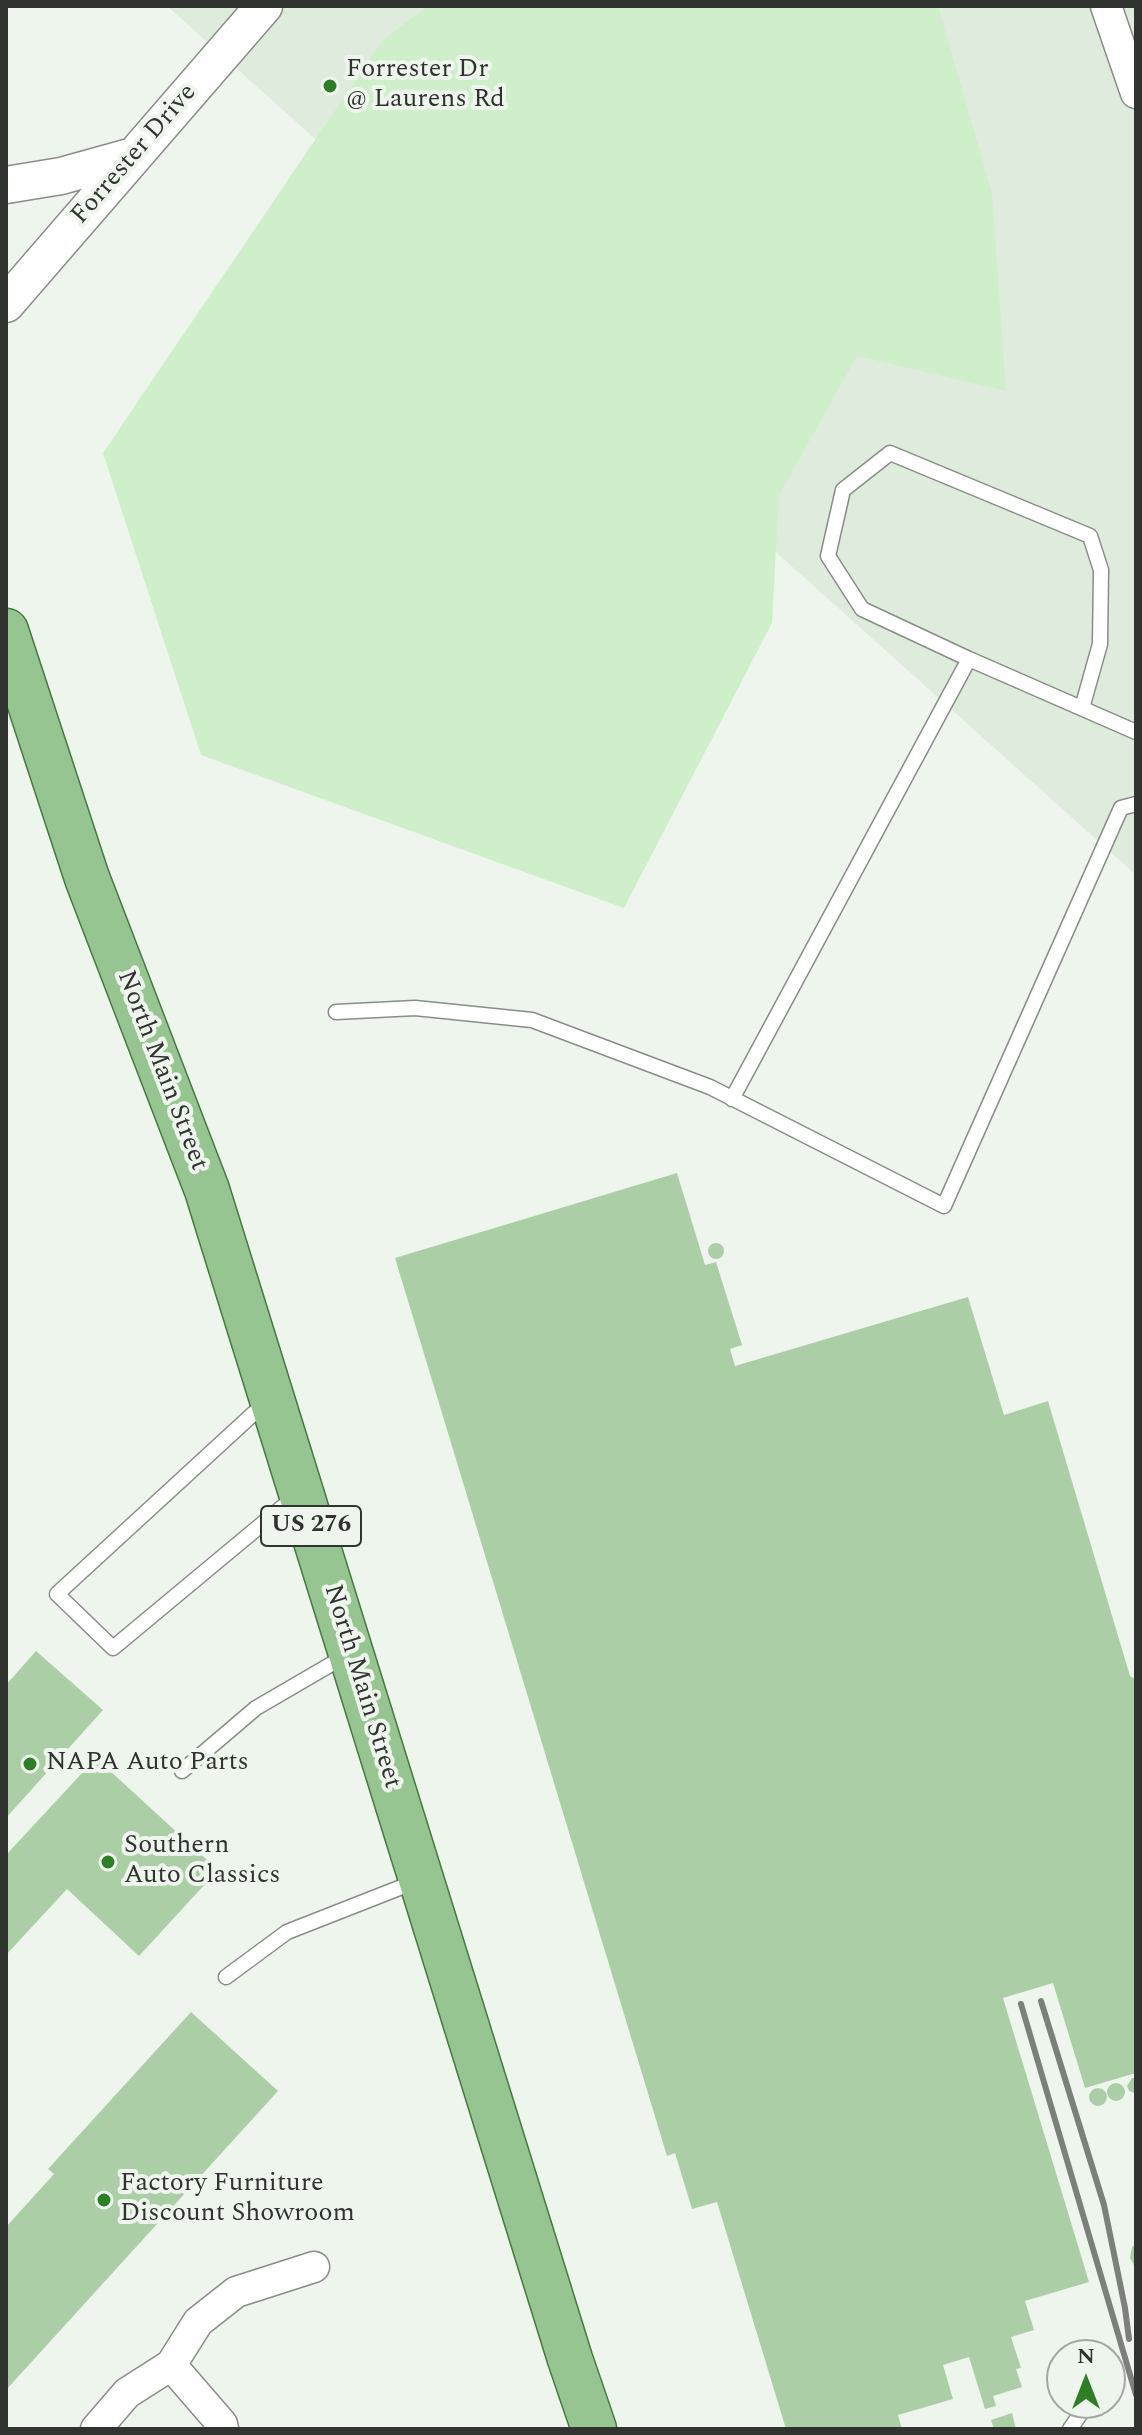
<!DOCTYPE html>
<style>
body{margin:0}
#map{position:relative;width:1142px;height:2435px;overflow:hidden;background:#eef5ed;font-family:Spectral,serif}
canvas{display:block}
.frame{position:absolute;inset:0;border:8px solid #313330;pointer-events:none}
.north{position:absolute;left:1046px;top:2339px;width:80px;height:80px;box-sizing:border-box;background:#eef5ed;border:2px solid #a2a7a1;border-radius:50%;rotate:0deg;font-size:22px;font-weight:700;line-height:32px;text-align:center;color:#313330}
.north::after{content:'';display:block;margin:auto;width:28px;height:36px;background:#2e7d27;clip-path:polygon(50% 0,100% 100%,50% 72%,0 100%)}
</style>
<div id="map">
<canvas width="1142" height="2435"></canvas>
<div class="frame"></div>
<div class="north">N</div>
</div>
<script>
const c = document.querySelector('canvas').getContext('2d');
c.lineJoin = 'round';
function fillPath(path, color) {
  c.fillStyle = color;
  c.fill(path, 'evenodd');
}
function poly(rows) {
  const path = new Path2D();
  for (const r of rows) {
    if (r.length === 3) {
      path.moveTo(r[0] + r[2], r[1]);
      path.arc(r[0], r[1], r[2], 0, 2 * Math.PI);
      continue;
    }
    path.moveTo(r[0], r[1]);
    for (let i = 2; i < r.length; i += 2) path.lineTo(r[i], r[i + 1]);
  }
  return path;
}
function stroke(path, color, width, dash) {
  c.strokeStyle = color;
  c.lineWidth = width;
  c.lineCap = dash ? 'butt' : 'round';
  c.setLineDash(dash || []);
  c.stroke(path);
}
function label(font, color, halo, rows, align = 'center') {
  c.font = font + ' Spectral,serif';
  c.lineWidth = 8;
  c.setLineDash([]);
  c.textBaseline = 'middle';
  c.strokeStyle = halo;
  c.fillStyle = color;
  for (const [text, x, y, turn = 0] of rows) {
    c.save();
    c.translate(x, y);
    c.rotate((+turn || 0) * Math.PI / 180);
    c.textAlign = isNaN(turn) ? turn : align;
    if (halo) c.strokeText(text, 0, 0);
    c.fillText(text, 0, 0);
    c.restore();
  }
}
fillPath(poly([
 [167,6,1136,6,1136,875]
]), '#dfebdd');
fillPath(poly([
 [428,6,938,6,992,193,1006,391,857,356,779,495,772,623,624,908,201,755,103,453,382,41]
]), '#cfefcb');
fillPath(poly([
 [677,1173,705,1265,716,1262,742,1345,730,1349,735,1366,968,1297,1004,1415,1048,1401,1130,1676,1136,1680,1136,1996,1134,1997,1136,2004,1136,2073,1085,2088,1053,1983,1003,1998,1089,2282,1025,2301,1034,2330,1011,2337,1021,2368,1016,2369,1022,2387,993,2396,996,2406,985,2409,969,2357,943,2365,953,2399,898,2415,902,2429,786,2429,717,2202,692,2209,675,2153,667,2156,395,1258],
 [716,1251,8],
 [36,1651,103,1710,6,1818,6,1685],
 [96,1758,218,1870,139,1956,67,1889,6,1955,6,1855],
 [191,2012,278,2091,6,2390,6,2227,54,2174,48,2169],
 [1132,2078,1136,2078,1136,2093,1134,2093,1129,2091,1127,2086],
 [1116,2092,9],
 [1098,2097,9],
 [1136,2244,1136,2269,1130,2258,1132,2247],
 [1012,2413,1016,2429,994,2429,991,2420]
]), '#accea7');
const service = poly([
 [969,659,862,609,828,556,843,490,890,453,1090,536,1101,570,1100,644,1082,708],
 [336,1012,415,1008,532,1020,710,1087,944,1206,1121,808,1136,804],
 [732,1099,969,659,1136,732],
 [265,1403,57,1594,113,1648,297,1495],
 [182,1771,256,1708,347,1655],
 [226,1977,287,1932,417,1881],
 [1070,2429,1088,2403]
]);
const minor = poly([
 [1106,6,1136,93],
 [171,2365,198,2322,236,2292,314,2267],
 [96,2429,127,2393,171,2365,222,2424,223,2429]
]);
const tertiary = poly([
 [6,185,61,176,133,156],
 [6,304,264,6]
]);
const primary = poly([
 [6,631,87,878,207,1190,570,2359,594,2429]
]);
stroke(service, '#888e87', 17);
stroke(minor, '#888e87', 33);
stroke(tertiary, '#888e87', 39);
stroke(primary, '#467941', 47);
stroke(service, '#fff', 14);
stroke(minor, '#fff', 30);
stroke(tertiary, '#fff', 36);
stroke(primary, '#97c592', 44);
stroke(poly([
 [1041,2001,1104,2205,1125,2308,1129,2339],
 [1021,2004,1136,2395]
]), '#7c807b', 6);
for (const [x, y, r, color] of [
 [330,86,8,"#2e7d27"],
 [30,1764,8,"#2e7d27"],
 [108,1862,8,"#2e7d27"],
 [104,2200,8,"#2e7d27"]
]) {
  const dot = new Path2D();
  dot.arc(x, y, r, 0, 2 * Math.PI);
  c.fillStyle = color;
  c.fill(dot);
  stroke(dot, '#eef5ed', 3);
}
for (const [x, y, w] of [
 [311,1526,100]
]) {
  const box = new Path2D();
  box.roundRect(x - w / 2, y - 20, w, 40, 6);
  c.fillStyle = '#eef5ed';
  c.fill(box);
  stroke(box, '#313330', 2);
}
label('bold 24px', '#313330', null, [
 ["US 276",311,1526]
]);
label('26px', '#313330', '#eef5ed', [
 ["Forrester Dr",346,71],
 ["@ Laurens Rd",346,101],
 ["NAPA Auto Parts",46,1764],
 ["Southern",124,1847],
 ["Auto Classics",124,1877],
 ["Factory Furniture",120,2185],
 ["Discount Showroom",120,2215]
], 'left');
label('26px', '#313330', '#eef5ed', [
 ["Forrester Drive",135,155,-49],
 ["North Main Street",161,1071,69],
 ["North Main Street",361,1687,73]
]);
</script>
